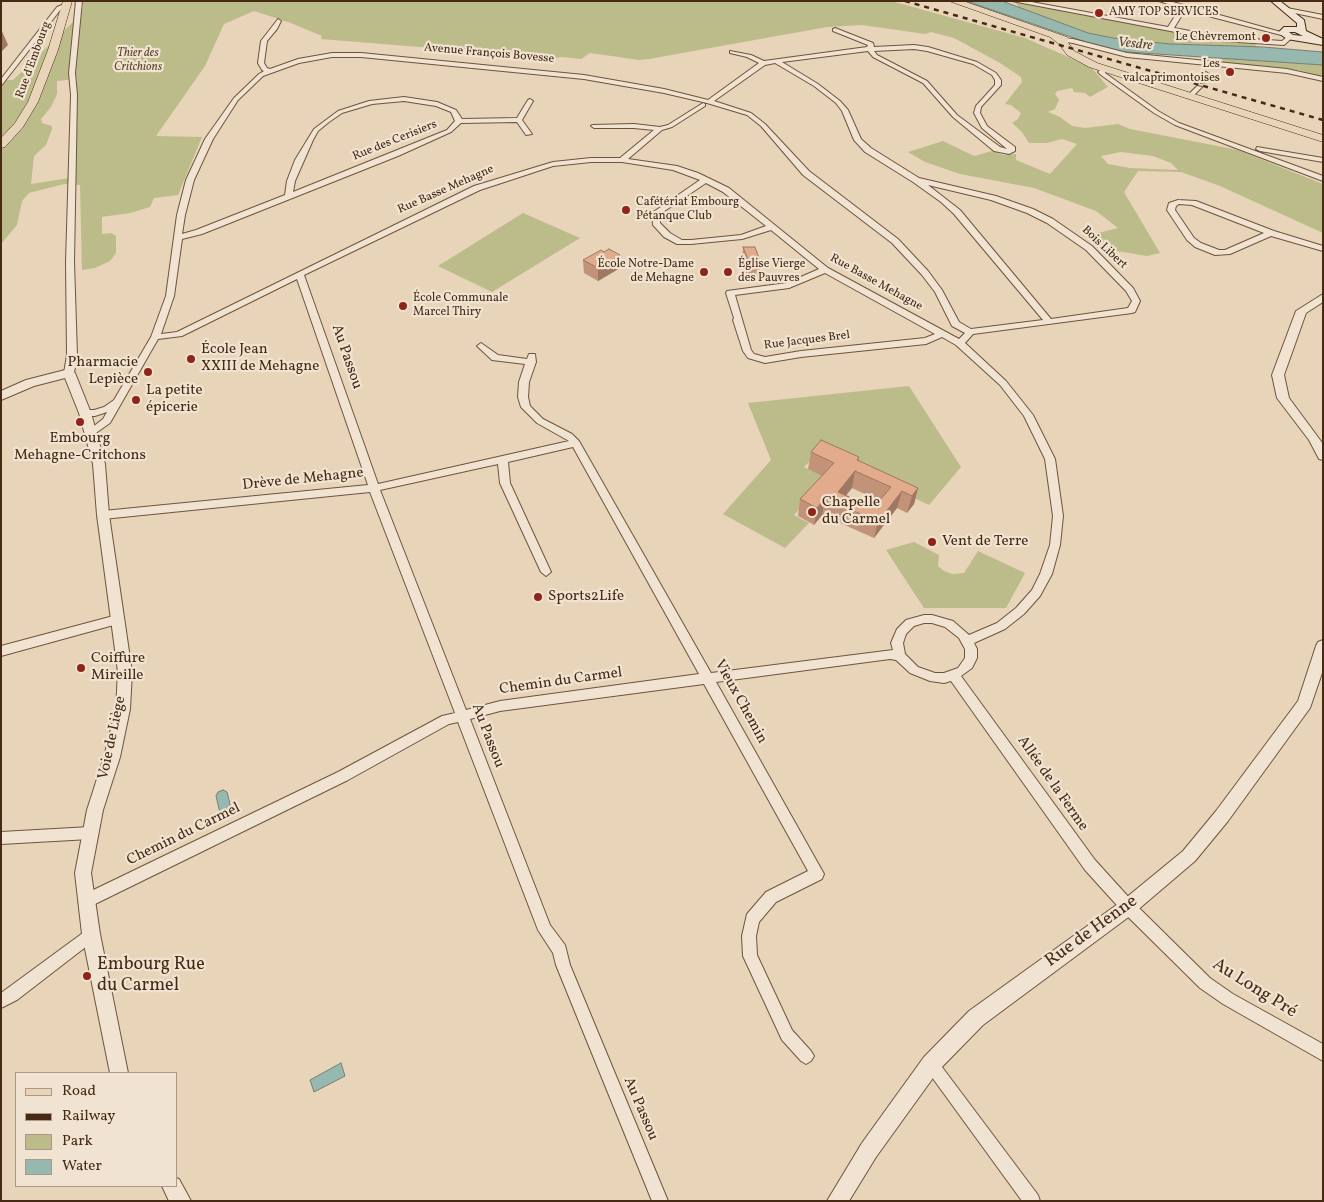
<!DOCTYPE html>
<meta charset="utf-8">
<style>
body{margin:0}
#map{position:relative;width:1324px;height:1202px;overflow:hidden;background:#e8d4b8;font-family:Vollkorn,serif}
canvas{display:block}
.frame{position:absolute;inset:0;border:2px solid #462a14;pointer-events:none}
.legend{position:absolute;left:15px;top:1072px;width:162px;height:115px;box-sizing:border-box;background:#f0e3d1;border:1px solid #ac9985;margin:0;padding:6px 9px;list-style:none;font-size:15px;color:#462a14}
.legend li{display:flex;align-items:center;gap:10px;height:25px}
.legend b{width:25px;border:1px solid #ac9985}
</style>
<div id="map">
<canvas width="1324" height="1202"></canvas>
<div class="frame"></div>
<ul class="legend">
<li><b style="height:6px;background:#e8d4b8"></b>Road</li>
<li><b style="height:6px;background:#462a14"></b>Railway</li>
<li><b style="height:14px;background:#bcbb8a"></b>Park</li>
<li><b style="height:14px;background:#97b8af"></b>Water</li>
</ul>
</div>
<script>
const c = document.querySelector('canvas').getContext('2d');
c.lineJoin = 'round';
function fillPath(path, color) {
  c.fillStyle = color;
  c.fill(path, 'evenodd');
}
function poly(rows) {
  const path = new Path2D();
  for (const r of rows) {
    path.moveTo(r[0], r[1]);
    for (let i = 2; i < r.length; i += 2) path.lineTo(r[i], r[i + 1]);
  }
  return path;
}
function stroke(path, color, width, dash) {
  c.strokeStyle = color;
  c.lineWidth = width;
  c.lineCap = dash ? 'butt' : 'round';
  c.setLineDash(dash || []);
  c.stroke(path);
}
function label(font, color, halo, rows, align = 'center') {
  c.font = font + ' Vollkorn,serif';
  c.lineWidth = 4.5;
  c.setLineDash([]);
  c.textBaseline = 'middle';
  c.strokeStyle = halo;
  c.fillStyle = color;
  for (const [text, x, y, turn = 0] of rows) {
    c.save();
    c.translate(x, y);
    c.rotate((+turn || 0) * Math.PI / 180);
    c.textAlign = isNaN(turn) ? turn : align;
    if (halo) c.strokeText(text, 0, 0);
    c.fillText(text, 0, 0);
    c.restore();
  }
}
fillPath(poly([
 [83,1,891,1,1025,38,1091,67,1108,87,1090,97,1085,93,1074,92,1072,88,1057,91,1055,94,1059,100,1055,109,1048,112,1060,117,1072,126,1085,128,1118,124,1130,129,1238,150,1323,184,1323,233,1220,186,1181,172,1138,171,1124,192,1160,253,1147,256,1105,249,1090,235,1118,228,1096,211,1034,188,960,174,925,162,908,152,943,141,974,156,992,151,1003,155,1016,154,1016,160,1050,174,1077,144,1062,139,1047,143,1029,143,1022,132,1012,123,1018,119,1021,113,1011,105,1005,104,1022,82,1021,77,1000,63,954,38,931,32,925,34,862,25,827,27,649,59,639,60,590,53,581,59,562,57,555,58,321,39,322,36,291,23,254,11,224,24,205,66,156,136,202,137,178,195,154,198,150,207,130,213,102,217,102,234,111,233,116,236,116,253,110,261,95,268,82,270,80,185,64,184,29,193,22,201,17,225,1,244,1,80,13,80,75,20,83,8],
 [77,79,76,177,31,184,34,156,46,145,52,129,52,126,42,123,41,119,51,107,57,94,57,81],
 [1121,152,1153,156,1171,163,1178,170,1130,168,1108,164,1101,156],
 [1015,1,1223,39,1245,41,1255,44,1257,47,1170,44,1113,38,1088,33,1019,8],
 [1222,57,1323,65,1323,77,1298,70,1223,63],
 [523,213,580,238,492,292,438,266],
 [909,386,961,467,929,505,818,453,804,467,827,478,794,515,809,523,785,548,723,514,771,460,748,403],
 [914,542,939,555,938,566,944,571,952,574,964,573,978,551,1025,573,1006,608,924,608,886,550]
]), '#bcbb8a');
const water = poly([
 [966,1,1002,1,1088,33,1113,38,1170,44,1263,47,1323,52,1323,65,1112,51,966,1],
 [223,790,227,792,231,808,220,813,216,796,218,792,223,790],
 [341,1063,345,1076,314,1092,310,1080,341,1063]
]);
fillPath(water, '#97b8af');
stroke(water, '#777f71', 1);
const minor = poly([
 [76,1,82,1,75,73,77,95,74,262,77,355,74,373,69,376,64,373,67,355,66,262,71,95,69,73,76,1],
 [1012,1,1026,1,1168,27,1180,8,1159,1,1169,1,1288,34,1285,36,1185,10,1174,28,1223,37,1282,41,1288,36,1293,37,1284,45,1223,41,1012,1],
 [67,3,69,6,61,9,1,86,1,79,57,7,67,3],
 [1287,8,1323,15,1323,19,1285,11,1285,9,1287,8],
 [278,19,281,21,277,29,267,41,264,63,267,68,270,69,298,59,332,53,361,53,584,75,664,89,708,100,759,63,747,57,730,53,730,51,751,55,764,61,867,47,868,45,833,31,833,29,835,28,873,43,874,47,914,45,928,47,977,62,996,73,1001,80,1001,85,981,107,980,113,987,126,1015,147,1015,151,1009,154,994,151,953,117,923,83,873,57,868,51,782,62,818,84,840,101,848,110,861,139,871,148,919,178,996,196,1033,209,1053,219,1092,246,1133,288,1140,301,1135,312,1132,313,973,334,965,343,1006,381,1033,415,1055,459,1063,516,1060,545,1052,574,1040,596,1024,614,1005,629,974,643,977,649,977,658,972,668,961,676,1095,860,1133,902,1210,978,1233,994,1323,1044,1323,1061,1223,1004,1200,988,1123,912,1085,870,951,681,944,683,930,681,910,673,896,660,890,659,716,682,824,874,822,879,776,902,759,922,756,936,757,955,792,1030,811,1051,814,1056,811,1061,806,1064,801,1061,782,1040,743,956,742,936,747,914,766,892,808,871,704,684,500,711,470,719,550,925,565,945,570,965,668,1201,652,1201,556,965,553,953,538,930,458,722,449,724,348,780,93,905,88,907,83,905,81,900,83,895,338,772,442,716,455,713,370,492,103,519,98,515,103,511,368,485,297,279,182,336,158,339,110,423,93,435,87,435,85,433,103,419,107,412,95,416,85,416,80,413,85,410,94,410,104,407,114,400,151,337,166,296,177,215,186,180,205,139,234,98,259,74,264,71,262,70,258,63,261,41,278,19],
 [914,49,927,51,973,64,992,75,995,80,995,85,976,106,974,113,982,128,1007,149,1000,147,957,115,927,81,877,55,874,51,914,49],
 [332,57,361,57,584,79,664,93,707,103,747,115,761,126,803,175,892,243,922,275,935,292,952,326,965,333,959,339,828,268,729,188,698,173,677,166,628,159,662,130,672,127,705,106,705,104,703,103,668,125,660,127,634,124,592,125,591,126,594,128,634,128,654,130,620,158,591,158,553,162,474,186,177,332,161,334,174,296,182,239,202,234,398,156,451,132,461,123,517,122,526,135,532,134,522,120,533,101,530,99,528,100,517,118,462,119,456,110,437,102,404,97,369,101,338,111,314,129,295,160,287,181,285,195,196,230,182,234,185,215,194,180,213,139,238,100,263,76,299,63,332,57],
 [775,63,814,86,836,103,842,111,854,140,865,152,913,182,941,202,954,214,1043,320,971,329,959,322,942,290,928,271,898,239,809,171,765,124,751,113,714,101,765,65,775,63],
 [404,101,436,106,451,112,455,121,447,130,293,192,295,181,313,140,318,131,329,122,342,113,372,104,404,101],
 [591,162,622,162,673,170,700,180,652,213,653,225,664,237,677,244,691,244,742,239,771,230,819,269,787,283,727,291,726,293,734,318,733,320,743,351,748,358,765,363,801,357,926,344,942,337,956,345,1000,385,1024,416,1045,459,1053,516,1050,545,1040,574,1032,590,1016,608,997,623,969,635,953,621,932,615,924,615,906,620,897,629,891,643,893,650,711,673,579,441,572,434,543,419,530,406,528,397,529,382,536,362,535,354,529,354,527,359,498,355,481,343,477,346,492,360,525,364,519,382,518,397,521,407,537,423,569,441,378,484,304,275,480,190,553,166,591,162],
 [706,183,723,192,766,226,741,235,691,240,682,240,670,233,660,223,660,214,706,183],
 [928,185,991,200,1027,213,1047,223,1086,250,1126,291,1132,301,1128,308,1051,319,960,210,928,185],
 [825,273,935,334,925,338,801,351,765,357,754,354,751,350,735,295,789,288,825,273],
 [573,447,699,674,500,701,466,710,380,490,498,464,500,483,541,572,546,576,551,572,510,483,508,462,573,447],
 [924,623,932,623,945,627,959,638,965,649,965,658,958,668,944,673,935,673,918,667,905,654,903,643,906,634,914,626,924,623],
 [1061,38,1073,39,1127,53,1287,69,1323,77,1323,81,1287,73,1127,57,1073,43,1059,41,1059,39,1061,38],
 [1102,68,1106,68,1105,73,1158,111,1179,123,1323,176,1323,181,1175,125,1154,113,1101,75,1098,72,1102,68],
 [1206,72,1209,74,1206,82,1201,83,1203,74,1206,72],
 [1197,86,1202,87,1191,98,1187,98,1187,96,1197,86],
 [1257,147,1323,158,1323,162,1260,151,1256,149,1257,147],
 [1178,200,1196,201,1274,231,1323,246,1323,251,1271,236,1230,254,1215,255,1195,247,1187,240,1167,210,1169,203,1178,200],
 [1179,204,1192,205,1264,233,1225,250,1219,250,1201,243,1194,238,1175,210,1176,206,1179,204],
 [117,615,121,617,123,620,121,623,1,656,1,646,117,615],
 [90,827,95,829,97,833,95,837,90,839,1,844,1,832,90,827],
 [91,927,96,929,98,934,96,939,17,1000,1,1008,1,993,91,927],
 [931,1056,936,1059,1038,1195,1040,1201,1022,1201,926,1069,923,1064,926,1059,931,1056]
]);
const tertiary = poly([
 [1323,294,1323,302,1306,313,1284,375,1289,398,1323,444,1323,460,1319,459,1309,440,1277,398,1272,375,1296,311,1323,294],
 [69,369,75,373,91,413,105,464,109,515,132,672,130,709,120,757,103,810,91,873,100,934,128,1073,110,1073,82,934,75,873,87,810,104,757,116,709,118,672,97,515,93,464,79,413,65,378,34,386,1,400,1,391,26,380,69,369],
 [1323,640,1323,670,1310,708,1228,821,1195,861,1134,913,983,1025,938,1071,876,1157,849,1201,827,1201,862,1143,924,1057,969,1011,1122,901,1183,851,1216,811,1298,701,1316,646,1318,642,1323,640],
 [176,1178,179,1179,191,1201,169,1201,162,1186,176,1186,176,1178]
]);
const secondary = poly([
 [1271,1,1280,1,1304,20,1306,31,1323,39,1323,45,1287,39,1280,34,1279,32,1284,27,1297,27,1297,23,1271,1],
 [1289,32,1295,32,1303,36,1293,35,1289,32]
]);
const primary = poly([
 [63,1,72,1,58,50,38,102,23,127,5,147,1,148,1,138,15,123,28,102,48,50,63,1],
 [949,1,963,1,1067,37,1069,39,1067,41,1074,51,1097,63,1323,135,1323,142,1089,67,1067,55,1059,44,1050,37,949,1]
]);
stroke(minor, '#6e543d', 2);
stroke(tertiary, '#6e543d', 2);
stroke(secondary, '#462a14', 2);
stroke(primary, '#462a14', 1);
fillPath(minor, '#f0e3d1');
fillPath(tertiary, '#f0e3d1');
fillPath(secondary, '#f0e3d1');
fillPath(primary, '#e8d4b8');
stroke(poly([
 [905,1,1323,120]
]), '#462a14', 2.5, [5, 5]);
fillPath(poly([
 [743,247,760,261,759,278,748,279,742,264],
 [604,252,620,255,620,268,598,281,584,273,583,260],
 [811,452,859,461,918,488,914,504,907,513,897,508,874,538,822,515,814,525,798,516,800,499,822,476,808,469],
 [852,488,880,501,873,508,846,495]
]), '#c29378');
fillPath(poly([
 [1,29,8,45,1,52],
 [620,255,620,268,598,281,598,268],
 [859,457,856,472,855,471,852,488,839,504,838,492,857,460],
 [918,488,914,504,907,513,912,496],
 [902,491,897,508,874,538,878,522],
 [825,498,822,515,814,525,817,508]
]), '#9e7862');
const building = poly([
 [743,247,755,247,760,261,749,262,743,247],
 [609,249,620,255,598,268,583,260,601,250,604,252,609,249],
 [821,440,859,457,857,460,918,488,912,496,902,491,878,522,825,498,817,508,800,499,834,463,811,452,821,440],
 [855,471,891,487,873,508,838,492,855,471]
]);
fillPath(building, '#e1ab8c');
stroke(building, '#9e7862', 1);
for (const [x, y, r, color] of [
 [1099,13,5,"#8f2418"],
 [1266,38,5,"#8f2418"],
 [1230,72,5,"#8f2418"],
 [626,210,5,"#8f2418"],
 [704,272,5,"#8f2418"],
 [728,272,5,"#8f2418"],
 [403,306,5,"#8f2418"],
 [191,359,5,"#8f2418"],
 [148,372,5,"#8f2418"],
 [136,400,5,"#8f2418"],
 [80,422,5,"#8f2418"],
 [812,512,5,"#8f2418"],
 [932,542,5,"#8f2418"],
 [538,597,5,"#8f2418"],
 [81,668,5,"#8f2418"],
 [87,976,5,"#8f2418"]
]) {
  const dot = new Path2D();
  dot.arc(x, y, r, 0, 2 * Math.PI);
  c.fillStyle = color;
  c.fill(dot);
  stroke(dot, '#f0e3d1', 2);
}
label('12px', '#462a14', '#f0e3d1', [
 ["AMY TOP SERVICES",1109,13],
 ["Le Chèvremont",1256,38,"right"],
 ["Les",1220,65,"right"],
 ["valcaprimontoises",1220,79,"right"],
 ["Cafétériat Embourg",636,203],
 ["Pétanque Club",636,217],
 ["École Notre-Dame",694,265,"right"],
 ["de Mehagne",694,279,"right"],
 ["Église Vierge",738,265],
 ["des Pauvres",738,279],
 ["École Communale",413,299],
 ["Marcel Thiry",413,313]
], 'left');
label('italic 12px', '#5e472c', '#f0e3d1', [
 ["Thier des",138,54],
 ["Critchions",138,68]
]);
label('12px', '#462a14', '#f0e3d1', [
 ["Avenue François Bovesse",489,54,5],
 ["Rue d'Embourg",34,60,-70],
 ["Rue des Cerisiers",395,141,-22],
 ["Rue Basse Mehagne",446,190,-24],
 ["Bois Libert",1104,248,43],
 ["Rue Basse Mehagne",876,283,29],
 ["Rue Jacques Brel",807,341,-7]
]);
label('italic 14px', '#564633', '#f0e3d1', [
 ["Vesdre",1135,45,6]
]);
label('15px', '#462a14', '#f0e3d1', [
 ["École Jean",201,350],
 ["XXIII de Mehagne",201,367],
 ["Pharmacie",138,363,"right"],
 ["Lepièce",138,380,"right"],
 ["La petite",146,391],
 ["épicerie",146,408],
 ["Embourg",80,439,"center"],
 ["Mehagne-Critchons",80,456,"center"],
 ["Chapelle",822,503],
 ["du Carmel",822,520],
 ["Vent de Terre",942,542],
 ["Sports2Life",548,597],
 ["Coiffure",91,659],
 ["Mireille",91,676]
], 'left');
label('15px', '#462a14', '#f0e3d1', [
 ["Au Passou",346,357,71],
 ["Drève de Mehagne",303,480,-6],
 ["Chemin du Carmel",561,682,-8],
 ["Vieux Chemin",740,702,61],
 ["Au Passou",487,736,69],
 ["Voie de Liège",113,738,-78],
 ["Allée de la Ferme",1052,784,55],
 ["Chemin du Carmel",184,835,-26],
 ["Au Passou",640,1109,67]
]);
label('18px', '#462a14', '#f0e3d1', [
 ["Rue de Henne",1092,932,-36],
 ["Au Long Pré",1254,989,32]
]);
label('18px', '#462a14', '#f0e3d1', [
 ["Embourg Rue",97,966],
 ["du Carmel",97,987]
], 'left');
</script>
